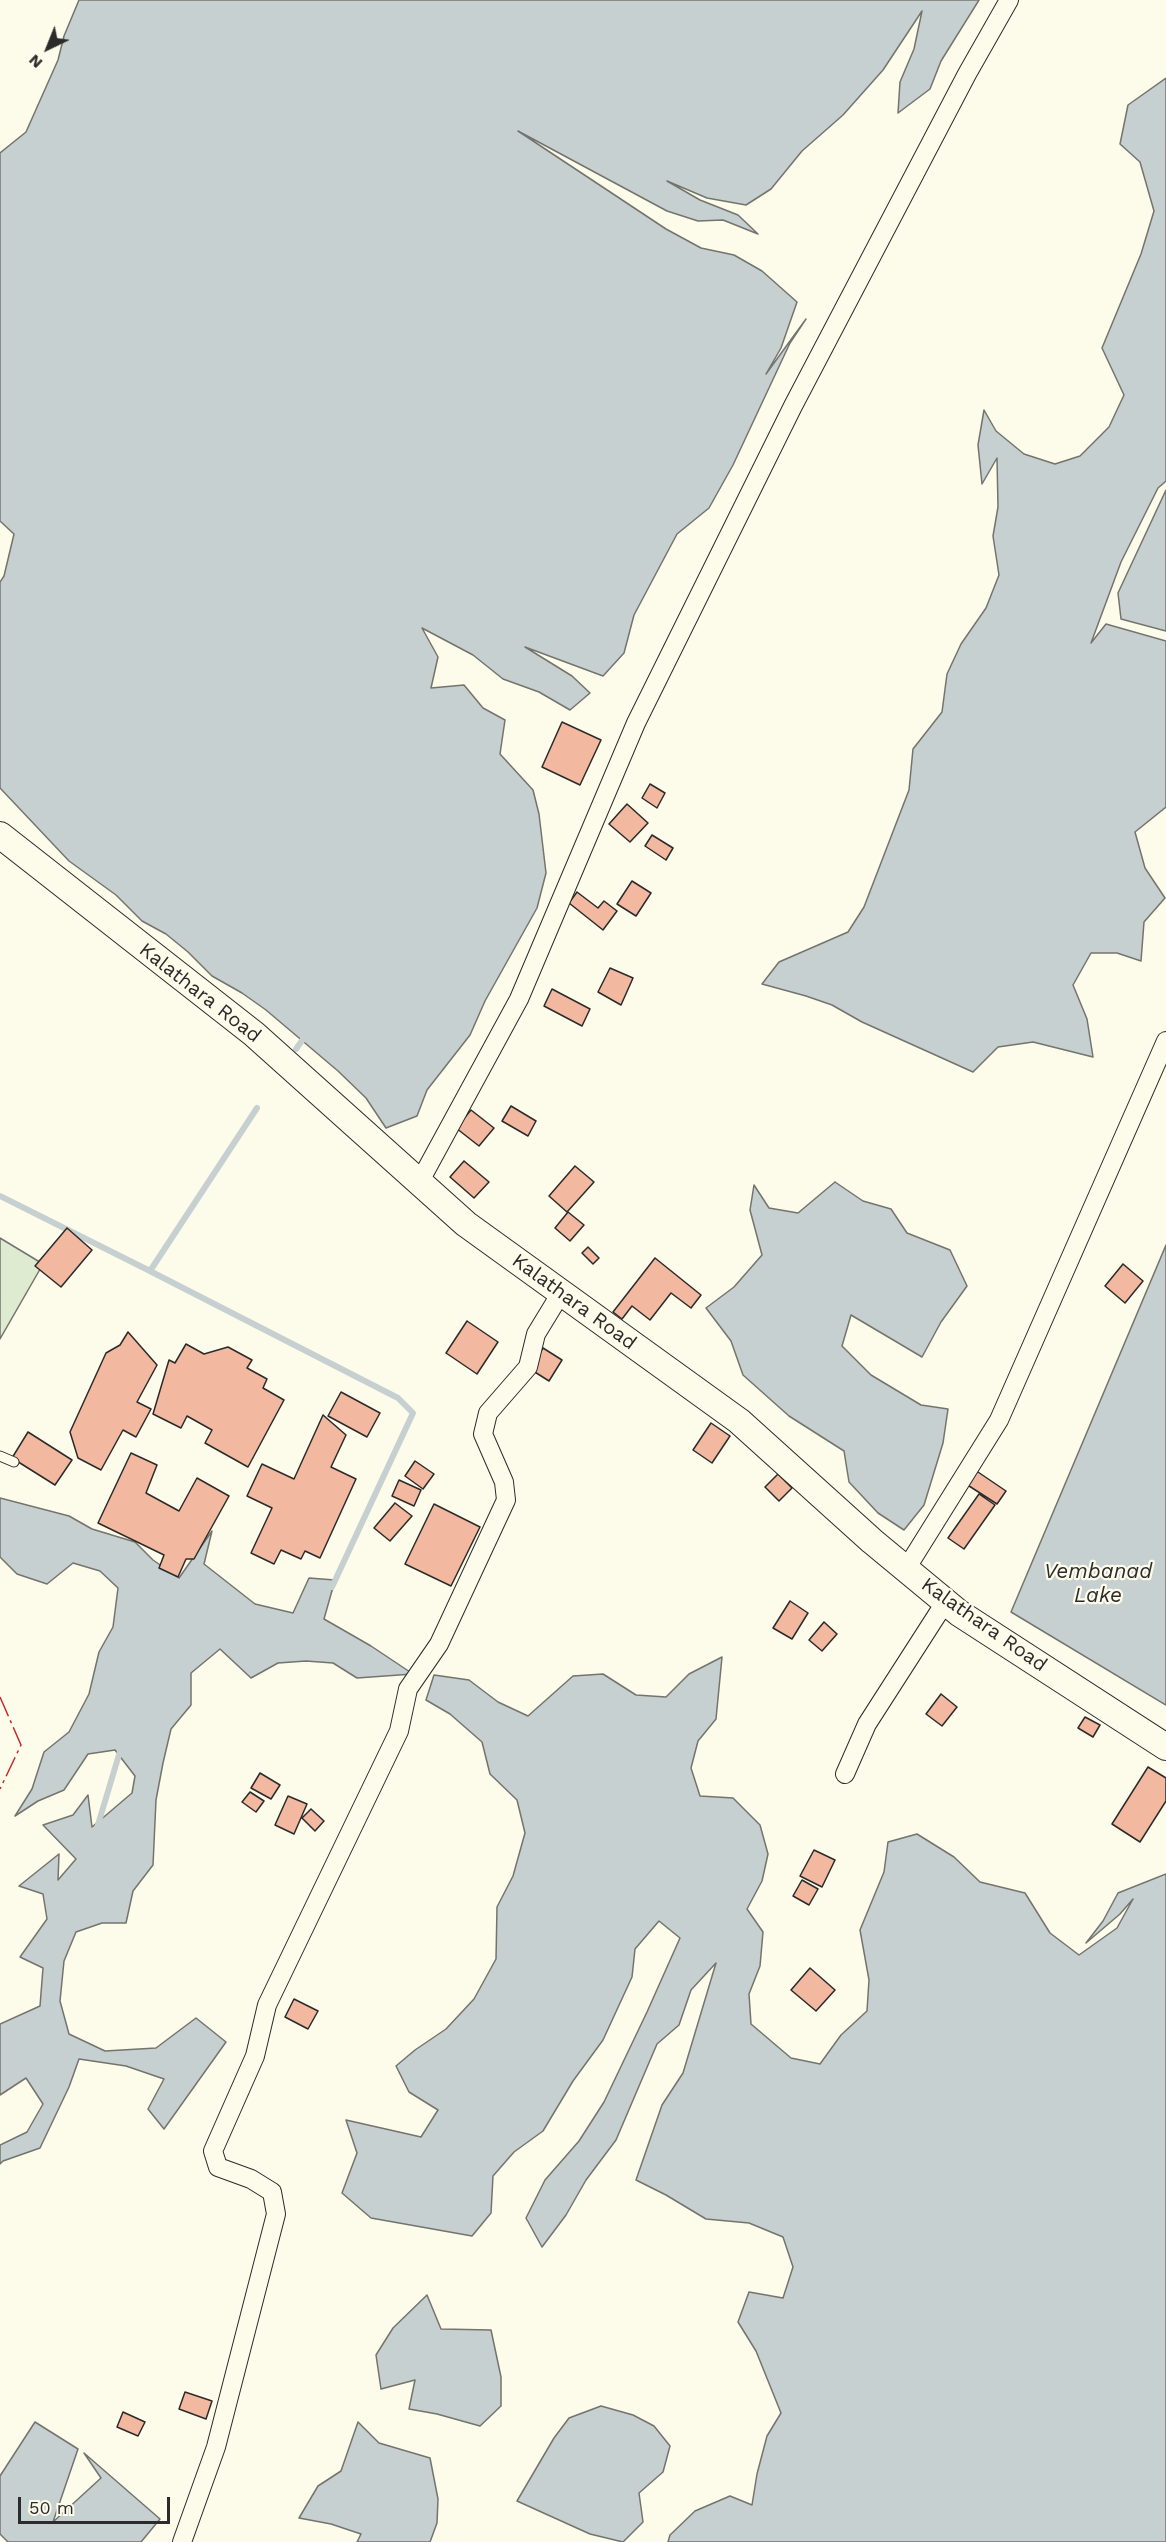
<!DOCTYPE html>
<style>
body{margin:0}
#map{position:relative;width:1166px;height:2542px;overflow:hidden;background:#fdfbea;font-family:"Work Sans",sans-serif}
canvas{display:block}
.north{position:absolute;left:18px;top:18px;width:60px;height:60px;-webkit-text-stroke:4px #fdfbea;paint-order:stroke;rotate:223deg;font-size:16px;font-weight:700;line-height:24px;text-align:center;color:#2b2b2b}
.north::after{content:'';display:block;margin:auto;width:21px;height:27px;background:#2b2b2b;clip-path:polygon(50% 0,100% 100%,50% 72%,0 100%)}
.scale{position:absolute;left:18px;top:2497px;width:152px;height:27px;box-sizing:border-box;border:3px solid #2b2b2b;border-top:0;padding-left:8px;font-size:18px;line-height:21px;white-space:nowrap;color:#2b2b2b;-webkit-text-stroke:4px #fdfbea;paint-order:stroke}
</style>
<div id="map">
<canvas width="1166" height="2542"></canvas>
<div class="north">N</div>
<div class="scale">50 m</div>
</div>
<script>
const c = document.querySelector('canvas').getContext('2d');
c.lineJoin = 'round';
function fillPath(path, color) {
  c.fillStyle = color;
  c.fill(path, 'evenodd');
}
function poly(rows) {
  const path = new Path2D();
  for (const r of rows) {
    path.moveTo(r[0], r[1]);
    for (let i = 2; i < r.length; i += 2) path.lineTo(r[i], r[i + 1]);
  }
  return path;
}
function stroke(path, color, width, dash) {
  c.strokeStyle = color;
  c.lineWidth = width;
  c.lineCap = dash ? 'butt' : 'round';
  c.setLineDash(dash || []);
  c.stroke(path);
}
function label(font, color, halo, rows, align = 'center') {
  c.font = font + ' "Work Sans",sans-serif';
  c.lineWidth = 4.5;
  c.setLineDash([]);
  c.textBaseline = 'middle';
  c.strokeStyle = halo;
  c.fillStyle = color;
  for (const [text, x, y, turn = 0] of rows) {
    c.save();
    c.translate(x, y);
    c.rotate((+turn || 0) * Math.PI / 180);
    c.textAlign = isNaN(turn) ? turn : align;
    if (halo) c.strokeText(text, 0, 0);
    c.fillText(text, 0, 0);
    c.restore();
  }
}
const green = poly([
 [0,1238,43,1264,0,1339,0,1238]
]);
fillPath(green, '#deebd1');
stroke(green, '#74746e', 1.5);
const water = poly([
 [79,0,979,0,941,61,930,89,898,113,900,82,914,49,922,11,883,70,843,115,802,151,771,189,746,205,707,198,667,181,700,200,738,215,758,234,723,220,698,221,667,211,518,131,666,229,701,248,734,255,762,271,797,302,781,348,766,374,806,319,790,343,733,465,709,508,677,534,634,615,624,653,603,676,525,647,572,676,590,693,570,710,539,692,503,679,473,655,422,628,438,657,431,688,464,685,483,708,505,720,500,754,533,790,539,814,546,873,537,908,485,1001,470,1035,427,1090,417,1116,386,1128,366,1098,338,1071,266,1010,242,993,212,976,188,952,166,934,142,921,116,895,69,861,0,788,0,582,4,576,14,534,0,521,0,153,26,132,58,60,64,36,79,0],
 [1166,78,1166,481,1158,488,1121,562,1091,643,1106,624,1166,641,1166,807,1135,832,1145,868,1165,898,1144,922,1141,961,1117,953,1091,953,1073,985,1087,1019,1093,1057,1033,1042,998,1047,973,1072,862,1022,832,1005,806,996,762,984,779,962,848,932,864,907,909,790,913,749,942,712,947,674,961,644,986,608,999,575,993,536,998,507,997,458,982,484,978,445,984,410,996,431,1024,454,1055,464,1080,456,1109,427,1124,395,1102,348,1141,254,1154,211,1140,162,1120,144,1128,105,1166,78],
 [1166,490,1166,631,1121,619,1118,593,1166,490],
 [835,1182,863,1201,891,1209,907,1233,950,1250,967,1286,941,1322,922,1357,851,1315,842,1346,871,1375,921,1405,948,1409,943,1443,924,1505,904,1530,878,1513,849,1482,844,1451,789,1416,743,1375,731,1341,706,1308,734,1287,762,1255,750,1210,754,1185,769,1208,798,1213,835,1182],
 [1166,1245,1166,1705,1011,1612,1166,1245],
 [0,1498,69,1516,92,1529,135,1542,153,1560,179,1578,212,1531,204,1564,255,1604,293,1613,309,1578,335,1580,324,1619,371,1646,413,1674,357,1678,333,1663,306,1661,278,1663,251,1678,220,1649,191,1673,191,1705,171,1729,163,1763,156,1800,153,1865,133,1891,126,1923,102,1923,76,1932,64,1961,60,2001,69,2034,105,2051,156,2048,196,2018,226,2042,164,2129,148,2109,164,2079,126,2066,79,2059,69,2087,40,2148,3,2161,0,2164,0,2145,27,2132,43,2104,26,2078,0,2095,0,2024,40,2006,43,1968,20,1957,47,1919,43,1894,19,1886,59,1854,58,1880,76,1859,43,1825,73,1815,88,1795,92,1827,132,1793,135,1776,115,1750,88,1754,64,1790,38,1801,15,1816,32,1789,44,1752,69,1732,89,1694,99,1652,113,1627,118,1588,100,1571,73,1563,47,1584,17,1574,0,1557,0,1498],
 [722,1657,716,1719,698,1741,691,1768,700,1796,733,1798,760,1825,768,1854,762,1881,747,1909,763,1932,760,1966,749,1994,751,2024,791,2058,820,2064,841,2035,867,2011,869,1980,860,1930,884,1872,888,1842,917,1834,954,1857,980,1882,1025,1893,1050,1933,1079,1955,1117,1928,1133,1899,1120,1914,1086,1943,1103,1921,1118,1893,1166,1874,1166,2542,668,2542,670,2535,695,2511,730,2496,752,2505,757,2474,767,2436,781,2413,756,2351,738,2322,749,2292,783,2298,793,2267,783,2237,749,2223,706,2219,666,2195,636,2180,662,2105,683,2073,716,1963,691,1990,679,2025,657,2044,616,2140,586,2180,566,2215,542,2247,526,2218,545,2180,579,2141,604,2102,647,2012,680,1938,659,1921,635,1949,632,1977,603,2040,573,2081,543,2131,514,2152,493,2176,491,2213,472,2236,371,2218,342,2193,357,2153,346,2120,421,2137,438,2110,409,2092,396,2066,415,2050,446,2029,474,1999,496,1959,497,1907,513,1876,525,1833,517,1800,490,1774,482,1742,450,1714,426,1700,434,1675,469,1680,498,1702,528,1716,573,1676,603,1674,636,1695,666,1697,689,1674,722,1657],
 [427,2295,441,2329,491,2330,501,2377,501,2406,480,2426,437,2414,409,2409,415,2380,381,2389,376,2355,393,2328,427,2295],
 [601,2406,633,2415,654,2426,670,2446,663,2472,639,2493,643,2522,623,2542,590,2534,517,2501,554,2438,569,2418,601,2406],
 [35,2422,78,2449,53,2522,101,2478,84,2453,160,2519,141,2542,8,2542,0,2534,0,2476,35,2422],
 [358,2422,379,2443,430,2458,438,2499,437,2523,430,2542,357,2542,361,2534,331,2524,299,2518,318,2486,341,2471,358,2422]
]);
fillPath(water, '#c7d0d0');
stroke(water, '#74746e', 1.5);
stroke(poly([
 [296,1049,306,1035],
 [0,1196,150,1271,257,1108],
 [146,1269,398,1398,413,1413,332,1587],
 [97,1828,121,1748]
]), '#c7d0d0', 6);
const building = poly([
 [562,722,601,740,580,785,542,767,562,722],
 [650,784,665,793,657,808,642,798,650,784],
 [627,804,648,823,630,842,609,824,627,804],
 [652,835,673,848,666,860,645,846,652,835],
 [632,881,651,893,636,916,617,904,632,881],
 [577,892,598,908,604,901,617,911,603,930,569,903,577,892],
 [610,968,633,978,621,1005,598,992,610,968],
 [552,989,590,1009,582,1026,544,1006,552,989],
 [511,1106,536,1121,528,1136,502,1121,511,1106],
 [471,1110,494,1128,479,1146,456,1128,471,1110],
 [464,1161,489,1182,474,1198,450,1177,464,1161],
 [575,1166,594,1182,567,1212,549,1196,575,1166],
 [568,1212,584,1225,570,1241,555,1228,568,1212],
 [67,1228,92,1250,61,1287,35,1266,67,1228],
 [588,1247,599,1258,593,1264,582,1253,588,1247],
 [655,1258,701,1295,691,1308,671,1293,650,1320,632,1306,622,1319,613,1312,655,1258],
 [1123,1264,1143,1281,1125,1303,1105,1286,1123,1264],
 [467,1321,498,1342,477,1374,446,1353,467,1321],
 [128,1332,157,1365,137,1402,151,1409,136,1437,123,1430,101,1470,78,1458,70,1432,106,1353,120,1345,128,1332],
 [186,1344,204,1354,228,1347,252,1360,247,1368,267,1379,263,1388,284,1400,248,1467,205,1443,212,1430,187,1416,181,1428,153,1414,169,1360,175,1363,186,1344],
 [543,1348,562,1360,549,1381,530,1369,543,1348],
 [341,1392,380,1413,367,1437,328,1416,341,1392],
 [323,1415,346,1435,331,1467,356,1479,320,1558,305,1551,301,1559,281,1550,274,1564,251,1553,272,1508,247,1496,262,1464,294,1479,323,1415],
 [711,1423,730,1436,712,1463,693,1450,711,1423],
 [28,1432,72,1460,55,1485,12,1458,28,1432],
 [131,1453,157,1465,146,1493,179,1511,197,1478,229,1496,194,1559,186,1559,178,1577,159,1568,164,1555,98,1523,131,1453],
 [415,1461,434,1474,423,1489,405,1476,415,1461],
 [975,1470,1006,1491,997,1504,966,1484,975,1470],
 [778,1474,792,1488,779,1501,765,1487,778,1474],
 [399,1480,421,1490,414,1506,392,1496,399,1480],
 [979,1494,995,1505,964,1549,948,1538,979,1494],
 [395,1503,412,1516,390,1541,374,1528,395,1503],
 [434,1504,480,1527,451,1586,405,1564,434,1504],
 [790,1601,808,1613,792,1639,773,1628,790,1601],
 [824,1622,837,1634,822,1651,809,1640,824,1622],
 [941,1694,957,1707,942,1726,926,1714,941,1694],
 [1085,1717,1100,1725,1093,1737,1078,1728,1085,1717],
 [1148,1767,1166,1778,1166,1801,1140,1842,1112,1824,1148,1767],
 [260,1773,280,1785,271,1799,251,1788,260,1773],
 [250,1792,264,1801,256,1812,242,1802,250,1792],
 [288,1796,307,1804,294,1834,275,1825,288,1796],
 [311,1809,324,1821,315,1831,302,1818,311,1809],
 [814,1850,835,1860,822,1887,800,1876,814,1850],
 [802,1880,818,1889,809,1905,793,1896,802,1880],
 [810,1968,835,1990,816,2011,791,1990,810,1968],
 [294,1999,318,2011,308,2029,285,2017,294,1999],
 [185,2392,212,2401,206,2419,179,2409,185,2392],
 [123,2412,145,2422,138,2436,117,2427,123,2412]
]);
fillPath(building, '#f2b8a0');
stroke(building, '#2b2b2b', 1.5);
const lane = poly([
 [0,1456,14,1462]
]);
const street = poly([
 [420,1181,519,999,636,723,793,406,967,74,1009,0],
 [906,1569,999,1420,1166,1041],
 [845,1774,867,1724,946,1601],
 [182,2542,216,2447,276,2214,272,2192,251,2179,218,2167,213,2151,255,2056,267,2005,399,1731,408,1689,439,1644,506,1500,504,1482,483,1434,488,1413,528,1367,536,1334,561,1293]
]);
const secondary = poly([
 [0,835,254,1034,466,1224,739,1421,872,1541,959,1613,1166,1747]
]);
stroke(lane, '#2b2b2b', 11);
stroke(street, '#2b2b2b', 20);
stroke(secondary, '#2b2b2b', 28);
stroke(lane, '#fdfbea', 9);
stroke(street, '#fdfbea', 18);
stroke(secondary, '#fdfbea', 26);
stroke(poly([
 [0,1697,21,1745,0,1789]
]), '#c62828', 1.5, [21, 4.5, 3, 4.5]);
label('20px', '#2b2b2b', '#fdfbea', [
 ["Kalathara Road",200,993,38],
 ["Kalathara Road",574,1302,36],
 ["Kalathara Road",984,1625,35]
]);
label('italic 21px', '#2b2b2b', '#fdfbea', [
 ["Vembanad",1098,1572],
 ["Lake",1098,1596]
]);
</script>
